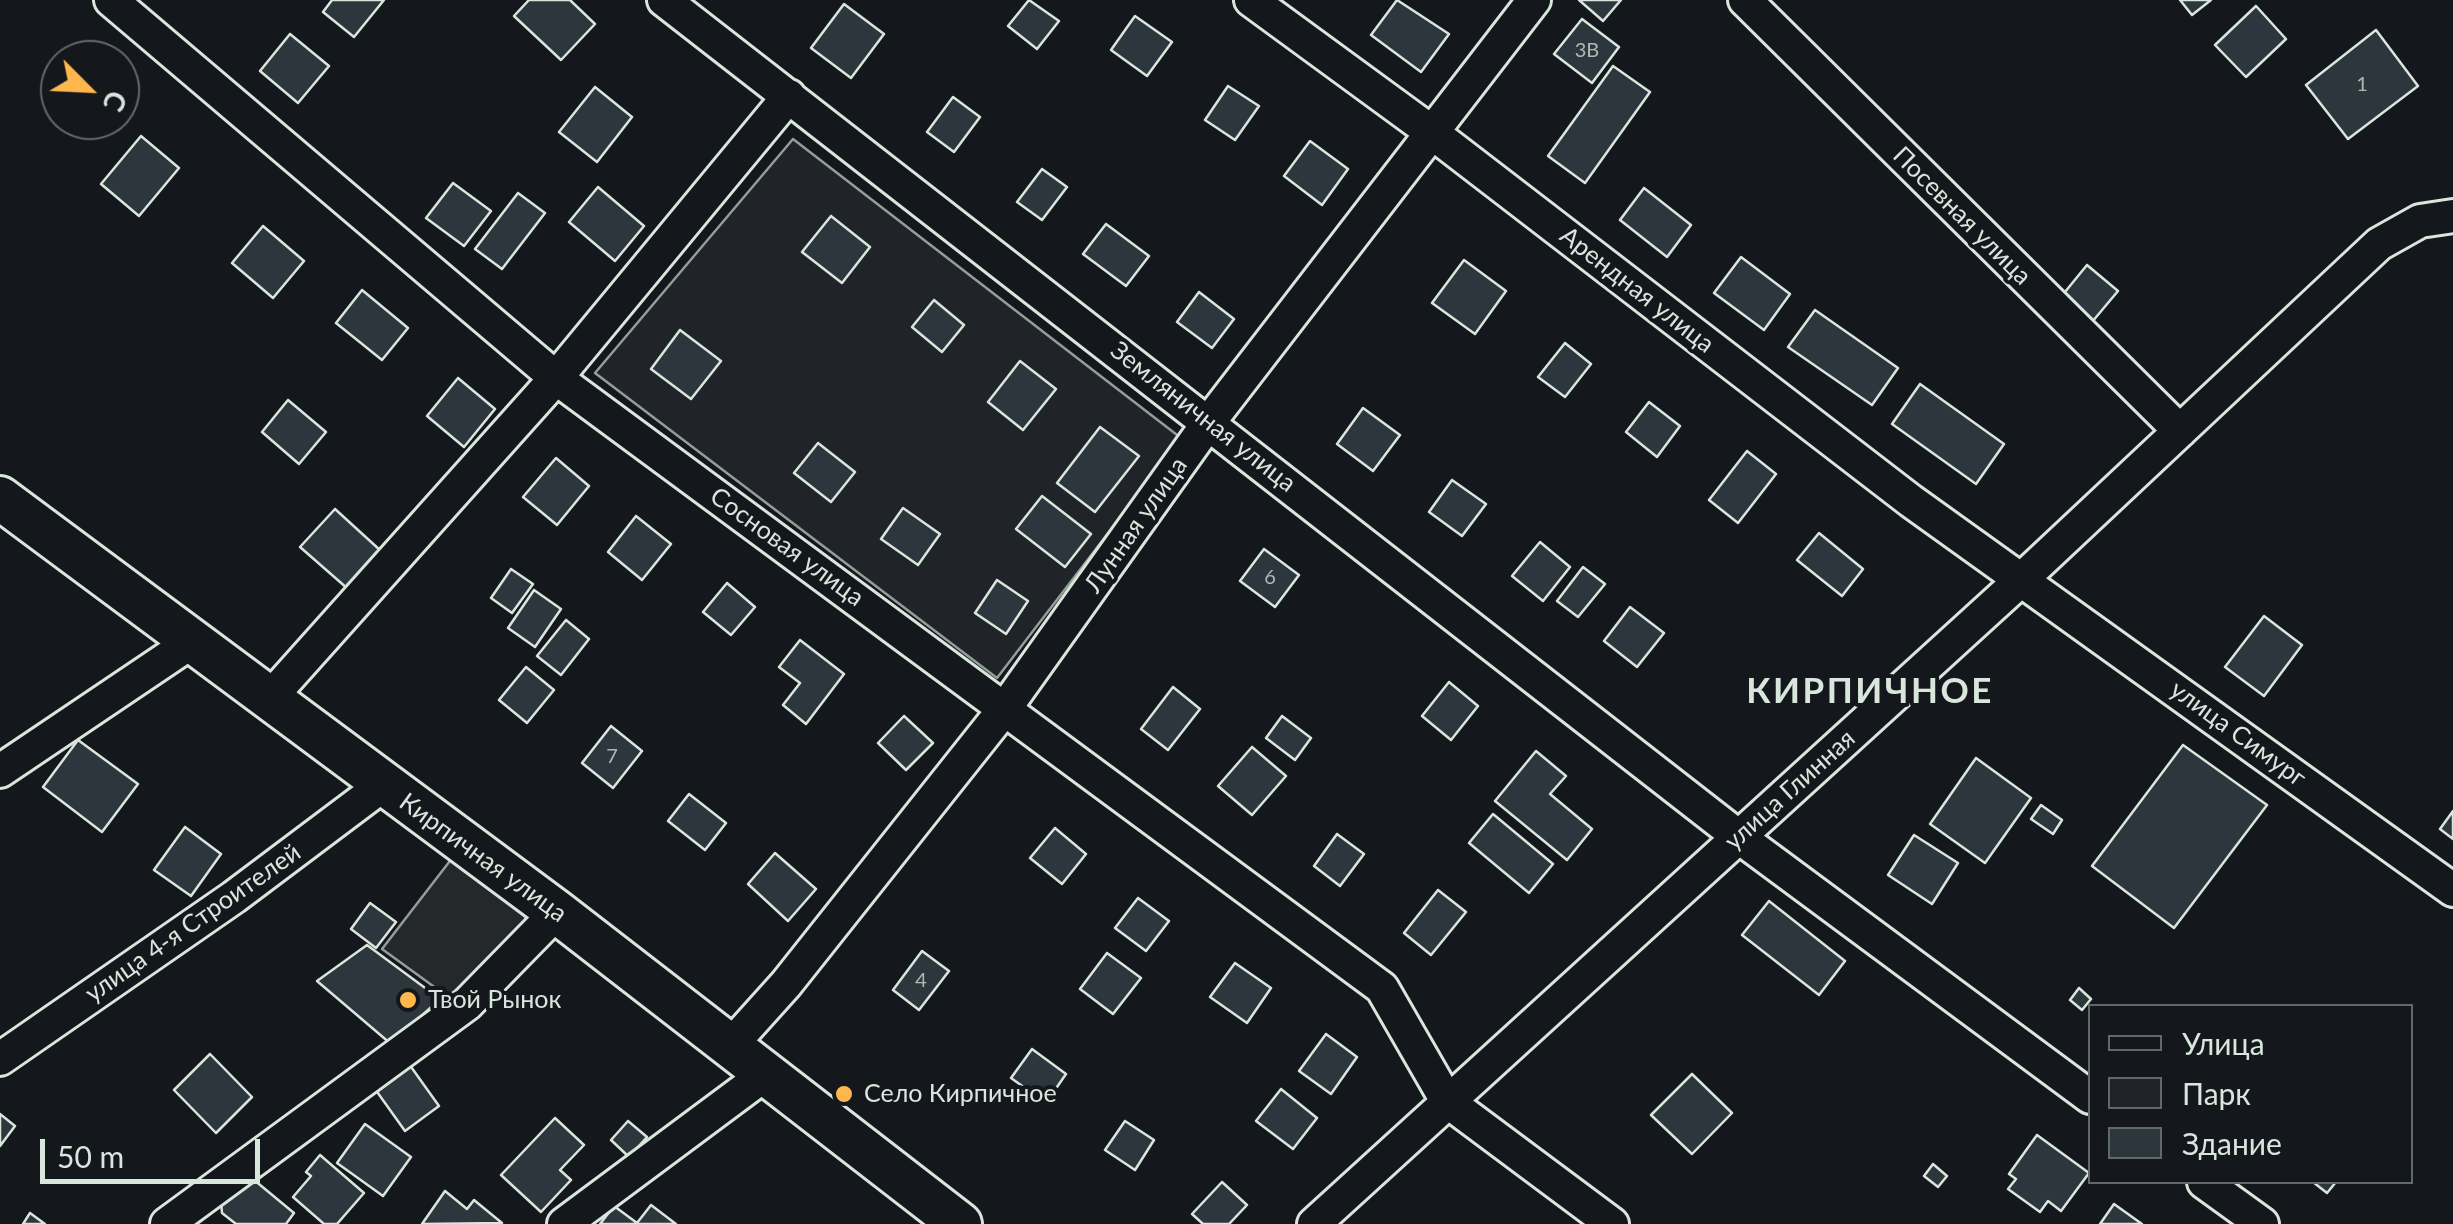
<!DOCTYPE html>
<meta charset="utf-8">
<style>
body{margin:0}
#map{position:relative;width:2453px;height:1224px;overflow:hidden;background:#14181c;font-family:Lato,sans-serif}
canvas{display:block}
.legend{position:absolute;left:2088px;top:1004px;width:325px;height:180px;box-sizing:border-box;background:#14181c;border:2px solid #626a69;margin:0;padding:12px 18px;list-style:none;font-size:30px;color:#d8e6dc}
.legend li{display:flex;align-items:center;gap:20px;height:50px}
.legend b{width:50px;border:2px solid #626a69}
.north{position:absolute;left:40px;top:40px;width:100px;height:100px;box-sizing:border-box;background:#14181c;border:2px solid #626a69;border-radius:50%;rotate:114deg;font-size:28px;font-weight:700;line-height:40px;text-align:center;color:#d8e6dc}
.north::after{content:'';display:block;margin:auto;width:35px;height:45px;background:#ffb74d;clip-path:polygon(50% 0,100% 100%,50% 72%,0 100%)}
.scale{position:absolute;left:40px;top:1139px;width:220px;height:45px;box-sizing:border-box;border:5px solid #d8e6dc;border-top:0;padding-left:12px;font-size:30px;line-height:35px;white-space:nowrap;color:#d8e6dc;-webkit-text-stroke:8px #14181c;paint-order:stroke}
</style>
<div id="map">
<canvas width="2453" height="1224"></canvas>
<ul class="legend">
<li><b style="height:12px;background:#14181c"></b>Улица</li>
<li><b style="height:28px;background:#202428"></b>Парк</li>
<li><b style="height:28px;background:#2c363c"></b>Здание</li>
</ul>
<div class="north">С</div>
<div class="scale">50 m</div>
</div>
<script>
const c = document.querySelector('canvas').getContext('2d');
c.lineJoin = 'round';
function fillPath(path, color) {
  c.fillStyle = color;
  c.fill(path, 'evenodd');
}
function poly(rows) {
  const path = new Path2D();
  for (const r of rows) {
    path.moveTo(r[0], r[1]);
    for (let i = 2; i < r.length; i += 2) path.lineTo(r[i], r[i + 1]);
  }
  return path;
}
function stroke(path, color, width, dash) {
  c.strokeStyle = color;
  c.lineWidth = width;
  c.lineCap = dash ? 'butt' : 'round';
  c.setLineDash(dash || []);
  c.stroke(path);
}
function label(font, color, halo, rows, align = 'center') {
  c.font = font + ' Lato,sans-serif';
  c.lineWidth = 8;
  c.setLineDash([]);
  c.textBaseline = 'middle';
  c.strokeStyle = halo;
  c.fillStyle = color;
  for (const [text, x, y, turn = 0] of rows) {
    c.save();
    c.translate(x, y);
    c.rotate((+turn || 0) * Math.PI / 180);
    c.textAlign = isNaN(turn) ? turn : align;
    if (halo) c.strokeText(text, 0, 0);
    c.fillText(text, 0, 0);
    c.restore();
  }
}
const green = poly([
 [793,139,1181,438,997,678,595,373,793,139]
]);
fillPath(green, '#202428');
stroke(green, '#939e99', 2.5);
const parking = poly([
 [453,857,530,918,455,1002,382,949,453,857]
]);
fillPath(parking, '#24282b');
stroke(parking, '#939e99', 2.5);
const building = poly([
 [332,0,384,0,354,37,323,12,332,0],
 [529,0,570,0,595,24,561,60,514,16,529,0],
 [1029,0,1059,21,1037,49,1008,26,1029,0],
 [1397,0,1449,34,1421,72,1371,35,1397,0],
 [1579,0,1621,0,1603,21,1579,0],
 [2180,0,2211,0,2192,15,2180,0],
 [844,4,884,34,851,78,811,48,844,4],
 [2256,6,2286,39,2246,77,2215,45,2256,6],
 [1135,16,1172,42,1147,76,1111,50,1135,16],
 [1582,19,1619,47,1592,83,1554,54,1582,19],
 [2376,30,2418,86,2348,139,2306,85,2376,30],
 [290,34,329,66,298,103,260,71,290,34],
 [1613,66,1650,92,1585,183,1548,156,1613,66],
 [1228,86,1259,106,1235,140,1205,120,1228,86],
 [595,87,632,117,597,162,559,132,595,87],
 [953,97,980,117,954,152,927,132,953,97],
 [141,136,179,168,139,216,101,184,141,136],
 [1310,141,1348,169,1322,205,1284,176,1310,141],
 [1042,169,1067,187,1042,220,1017,202,1042,169],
 [453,183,491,211,464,246,426,218,453,183],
 [598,187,644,226,615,261,569,222,598,187],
 [1644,188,1691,225,1667,257,1620,220,1644,188],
 [518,193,545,213,502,269,475,249,518,193],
 [831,216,870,247,842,283,802,252,831,216],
 [1106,224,1149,256,1126,286,1083,254,1106,224],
 [263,226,304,261,273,298,232,263,263,226],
 [1741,257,1790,294,1764,330,1714,293,1741,257],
 [1464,260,1506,291,1475,334,1432,303,1464,260],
 [2087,265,2118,291,2087,328,2056,303,2087,265],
 [362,290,408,328,382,360,336,323,362,290],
 [1199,292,1234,319,1212,348,1177,322,1199,292],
 [934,300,964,325,942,352,912,327,934,300],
 [1815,310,1898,368,1872,405,1788,347,1815,310],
 [680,330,721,361,691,399,651,369,680,330],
 [1565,343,1591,364,1565,397,1538,377,1565,343],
 [1020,361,1056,389,1023,430,988,402,1020,361],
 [458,378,495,409,464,447,427,416,458,378],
 [1920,384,2004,444,1976,484,1892,424,1920,384],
 [288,400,326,432,299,464,262,432,288,400],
 [1649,402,1680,426,1657,457,1626,432,1649,402],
 [1363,408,1400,435,1373,471,1337,444,1363,408],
 [1100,427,1139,456,1095,512,1057,483,1100,427],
 [818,443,855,472,831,502,794,473,818,443],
 [1747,451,1776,474,1738,523,1709,500,1747,451],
 [556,458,589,486,557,525,523,497,556,458],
 [1452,480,1486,504,1462,536,1429,512,1452,480],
 [1042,496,1091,534,1065,567,1016,529,1042,496],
 [903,508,940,534,918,565,881,539,903,508],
 [335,509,381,551,348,589,300,547,335,509],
 [636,516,671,544,642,580,608,552,636,516],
 [1819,533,1863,569,1842,596,1797,560,1819,533],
 [1540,542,1570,567,1543,601,1512,576,1540,542],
 [1264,549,1299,575,1275,607,1240,581,1264,549],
 [1583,567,1605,584,1578,617,1557,601,1583,567],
 [511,569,533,584,512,613,491,598,511,569],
 [997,580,1028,601,1006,634,975,613,997,580],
 [727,583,755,607,731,635,703,612,727,583],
 [534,590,561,609,535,647,508,628,534,590],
 [1630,607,1664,633,1637,667,1604,641,1630,607],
 [2264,616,2302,645,2264,696,2225,667,2264,616],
 [566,620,589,639,561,675,537,656,566,620],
 [800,640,844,674,806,724,783,705,800,683,779,667,800,640],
 [526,667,554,690,527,723,499,700,526,667],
 [1449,682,1478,706,1451,740,1422,716,1449,682],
 [1173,687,1200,709,1168,750,1141,729,1173,687],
 [904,716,933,743,906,770,878,743,904,716],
 [1282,716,1311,738,1295,760,1266,738,1282,716],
 [611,726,642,751,613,788,582,763,611,726],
 [78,740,138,784,102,832,43,787,78,740],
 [2183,745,2267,805,2174,928,2092,866,2183,745],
 [1252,747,1286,776,1252,815,1218,786,1252,747],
 [1536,751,1566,776,1550,794,1592,829,1567,860,1495,801,1536,751],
 [1976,758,2031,798,1985,863,1930,824,1976,758],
 [689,794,726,823,705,850,668,821,689,794],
 [2041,805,2062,820,2053,834,2031,819,2041,805],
 [2453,811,2453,839,2440,829,2453,811],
 [1493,814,1553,864,1529,893,1469,843,1493,814],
 [185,827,221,854,191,896,154,870,185,827],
 [1055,828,1086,854,1062,884,1030,858,1055,828],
 [1337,834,1364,854,1340,886,1314,866,1337,834],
 [1914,835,1958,863,1932,904,1888,875,1914,835],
 [775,853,816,889,788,921,748,884,775,853],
 [1438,890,1466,912,1431,955,1404,933,1438,890],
 [1138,898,1169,921,1146,951,1115,928,1138,898],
 [1769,901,1845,961,1819,995,1742,935,1769,901],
 [370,903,396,922,376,948,351,929,370,903],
 [367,945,440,999,391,1044,317,981,367,945],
 [922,951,949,971,919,1010,893,990,922,951],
 [1107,953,1141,978,1113,1014,1080,989,1107,953],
 [1235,963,1271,988,1247,1023,1210,997,1235,963],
 [2079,988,2091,999,2082,1010,2070,1000,2079,988],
 [1326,1034,1357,1057,1331,1094,1299,1071,1326,1034],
 [1032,1049,1066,1074,1046,1103,1011,1078,1032,1049],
 [210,1054,252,1097,216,1133,174,1090,210,1054],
 [409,1064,439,1106,405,1131,375,1089,409,1064],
 [1692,1074,1732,1113,1692,1154,1651,1115,1692,1074],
 [1281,1089,1317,1118,1293,1149,1256,1121,1281,1089],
 [0,1114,15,1126,0,1146,0,1114],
 [555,1118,584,1145,560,1170,571,1180,541,1212,501,1175,555,1118],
 [628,1121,647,1137,629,1157,611,1140,628,1121],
 [1125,1121,1154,1140,1135,1170,1105,1150,1125,1121],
 [365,1124,411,1157,383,1196,337,1163,365,1124],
 [2037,1135,2089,1173,2061,1211,2048,1201,2040,1212,2008,1189,2016,1179,2009,1174,2037,1135],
 [320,1155,364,1193,337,1224,324,1224,293,1197,311,1176,306,1172,320,1155],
 [1933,1164,1947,1176,1938,1187,1924,1176,1933,1164],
 [248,1175,294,1213,286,1224,236,1224,222,1213,221,1201,248,1175],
 [1222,1182,1247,1205,1229,1224,1203,1224,1192,1214,1222,1182],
 [2313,1182,2336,1182,2327,1193,2313,1182],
 [445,1191,467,1209,474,1200,502,1223,422,1224,445,1191],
 [2114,1204,2142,1224,2100,1224,2114,1204],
 [651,1205,676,1224,600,1224,614,1206,637,1223,651,1205],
 [30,1213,45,1224,23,1224,30,1213]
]);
fillPath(building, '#2c363c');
stroke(building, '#d8e6dc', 2.5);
const minor = poly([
 [111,0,556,378,1382,988,1447,1101,1612,1224],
 [664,0,1739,837,2090,1097],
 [1251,0,1430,131,1911,501,2453,890],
 [1745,0,2180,431],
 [268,700,556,378,789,96],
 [0,771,190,643],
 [732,1044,786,984,1006,707,1209,422,1534,0],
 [0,1059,234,897,383,785],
 [2204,1182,2262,1224],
 [167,1224,467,1004,557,912],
 [564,1224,767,1073],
 [1314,1224,2022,579,2379,244,2420,221,2453,216]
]);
const major = poly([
 [0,498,557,912,960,1224]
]);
stroke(minor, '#d8e6dc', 38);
stroke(major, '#d8e6dc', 48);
stroke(minor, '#14181c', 32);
stroke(major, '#14181c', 42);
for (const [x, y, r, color] of [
 [408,1000,10,"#ffb74d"],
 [844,1094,10,"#ffb74d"]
]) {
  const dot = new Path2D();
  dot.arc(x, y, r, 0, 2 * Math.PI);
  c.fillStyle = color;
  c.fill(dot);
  stroke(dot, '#14181c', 4);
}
label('20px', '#adbab4', null, [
 ["3В",1587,51],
 ["1",2362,85],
 ["6",1270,578],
 ["7",612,757],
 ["4",921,981]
]);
label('25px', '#d8e6dc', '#14181c', [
 ["Посевная улица",1962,216,45],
 ["Арендная улица",1637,290,38],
 ["Земляничная улица",1203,417,38],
 ["Лунная улица",1136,525,-55],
 ["Сосновая улица",787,547,36],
 ["улица Симург",2238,734,36],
 ["улица Глинная",1790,790,-42],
 ["Кирпичная улица",483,858,36],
 ["улица 4-я Строителей",193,923,-35]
]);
label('25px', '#d8e6dc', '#14181c', [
 ["Твой Рынок",428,1000],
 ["Село Кирпичное",864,1094]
], 'left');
c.letterSpacing = '2.5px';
label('bold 35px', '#d8e6dc', '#14181c', [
 ["КИРПИЧНОЕ",1870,692]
]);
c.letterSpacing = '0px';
</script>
